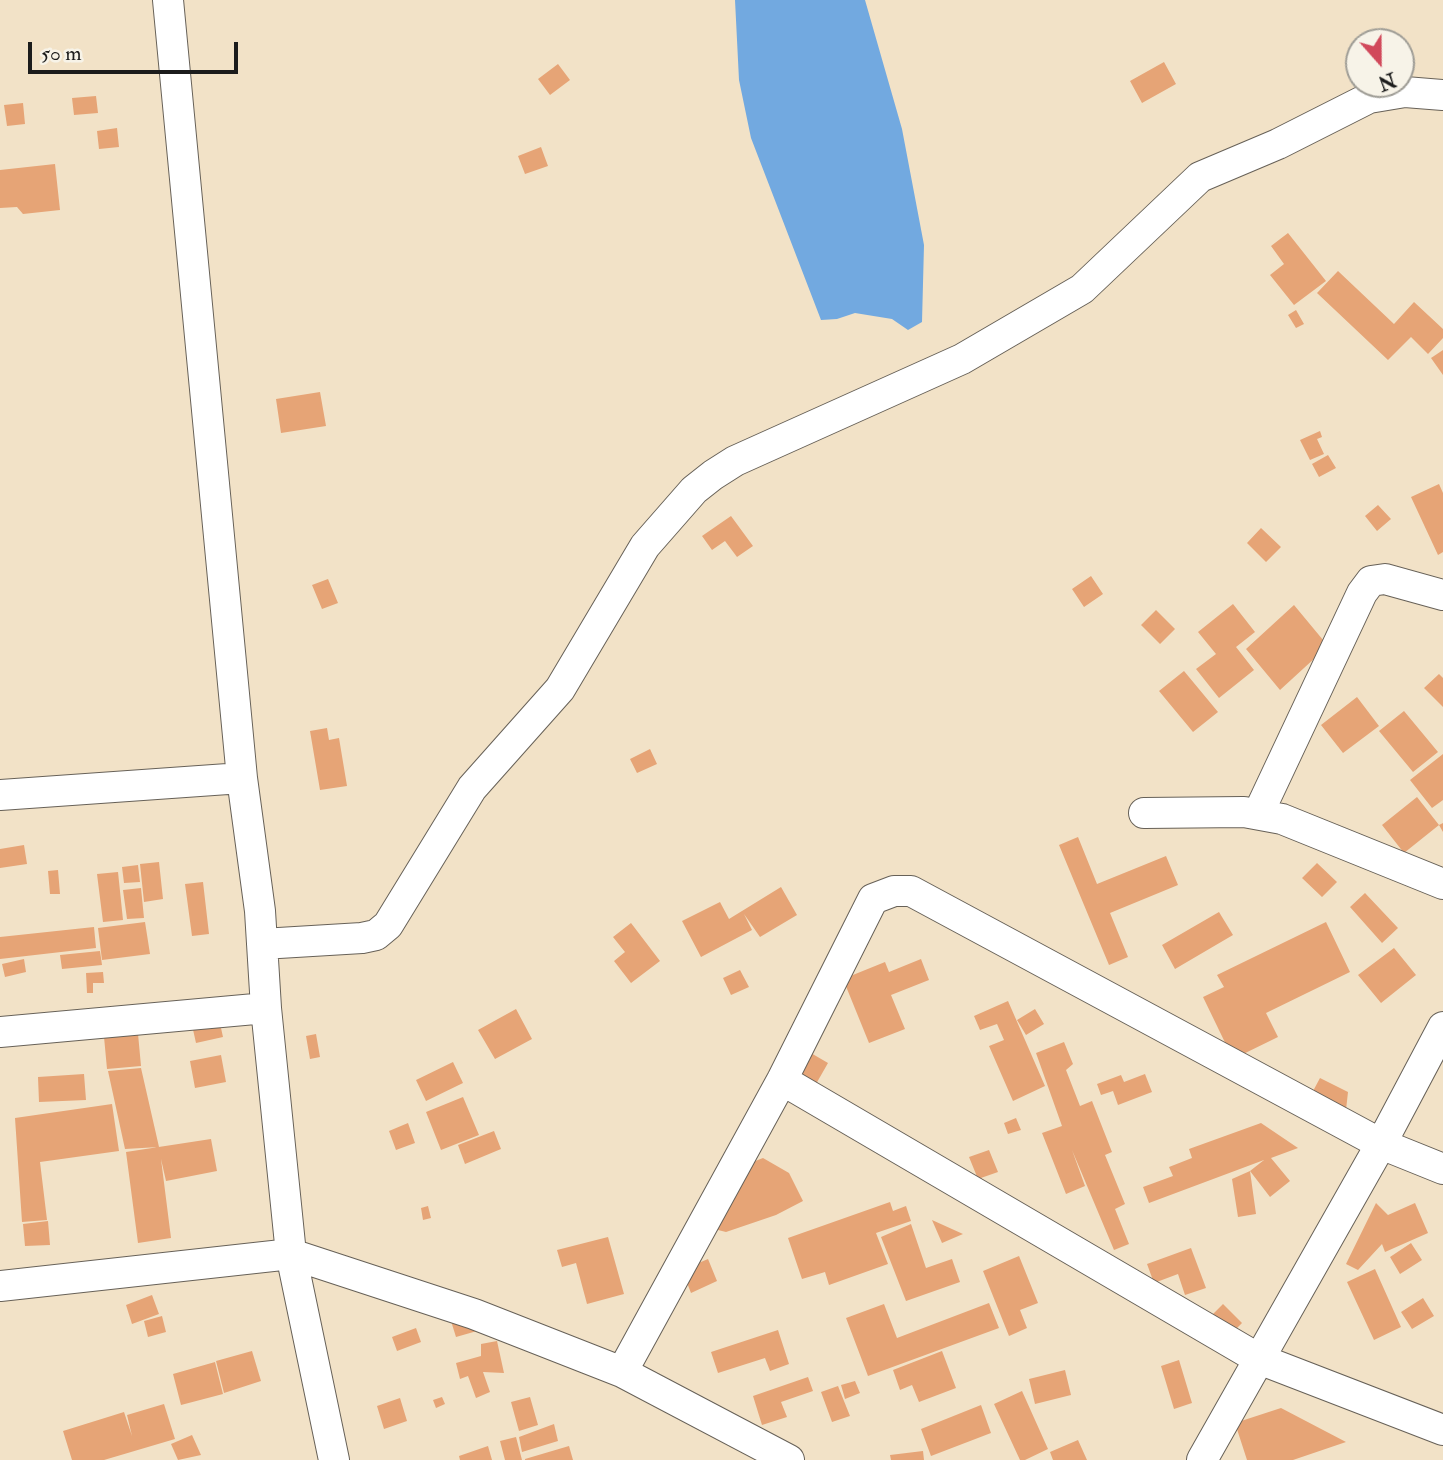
<!DOCTYPE html>
<style>
body{margin:0}
#map{position:relative;width:1443px;height:1460px;overflow:hidden;background:#f2e2c7;font-family:"IM FELL Double Pica",serif}
canvas{display:block}
.north{position:absolute;left:1345px;top:28px;width:70px;height:70px;box-sizing:border-box;background:#f7f3e8;border:2px solid #9f9d96;border-radius:50%;rotate:159deg;font-size:19px;font-weight:700;line-height:28px;text-align:center;color:#1c1c1c}
.north::after{content:'';display:block;margin:auto;width:24px;height:32px;background:#d1495b;clip-path:polygon(50% 0,100% 100%,50% 72%,0 100%)}
.scale{position:absolute;left:28px;top:42px;width:210px;height:32px;box-sizing:border-box;border:4px solid #1c1c1c;border-top:0;padding-left:9px;font-size:21px;line-height:24px;white-space:nowrap;color:#1c1c1c;-webkit-text-stroke:5px #f7f3e8;paint-order:stroke}
</style>
<div id="map">
<canvas width="1443" height="1460"></canvas>
<div class="north">N</div>
<div class="scale">50 m</div>
</div>
<script>
const c = document.querySelector('canvas').getContext('2d');
c.lineJoin = 'round';
function fillPath(path, color) {
  c.fillStyle = color;
  c.fill(path, 'evenodd');
}
function poly(rows) {
  const path = new Path2D();
  for (const r of rows) {
    path.moveTo(r[0], r[1]);
    for (let i = 2; i < r.length; i += 2) path.lineTo(r[i], r[i + 1]);
  }
  return path;
}
function stroke(path, color, width, dash) {
  c.strokeStyle = color;
  c.lineWidth = width;
  c.lineCap = dash ? 'butt' : 'round';
  c.setLineDash(dash || []);
  c.stroke(path);
}
fillPath(poly([
 [735,0,865,0,902,129,924,245,922,322,908,330,892,319,855,313,837,319,821,320,751,138,739,80]
]), '#72a9e0');
fillPath(poly([
 [1164,62,1176,84,1142,103,1130,81],
 [558,64,570,80,550,95,538,79],
 [96,96,98,113,74,115,72,98],
 [23,103,25,124,7,126,4,105],
 [117,128,119,147,99,149,97,131],
 [541,147,548,166,525,174,518,156],
 [55,164,60,210,23,214,17,207,0,208,0,170],
 [1288,233,1326,281,1294,305,1270,275,1284,264,1271,246],
 [1338,271,1394,324,1414,302,1443,329,1443,338,1428,354,1411,337,1388,360,1317,293],
 [1296,310,1304,324,1296,328,1288,315],
 [1443,350,1443,375,1431,358],
 [320,392,326,426,281,433,276,399],
 [1320,431,1322,437,1317,439,1324,454,1310,460,1300,440],
 [1328,455,1336,468,1319,477,1312,464],
 [1439,484,1443,493,1443,552,1438,555,1411,497],
 [1378,505,1391,519,1377,531,1365,516],
 [731,516,753,546,737,557,725,541,712,550,702,536],
 [1261,528,1281,547,1266,562,1247,543],
 [1091,576,1103,594,1084,607,1072,589],
 [328,579,338,603,322,609,312,585],
 [1233,604,1255,632,1236,647,1254,670,1219,698,1196,669,1216,654,1198,632],
 [1294,605,1328,646,1280,690,1246,649],
 [1156,610,1175,629,1160,644,1141,625],
 [1184,671,1218,712,1193,732,1159,691],
 [1439,674,1443,678,1443,707,1424,688],
 [1357,697,1379,726,1343,753,1321,725],
 [1404,711,1438,752,1413,772,1379,731],
 [327,728,329,740,339,738,347,786,320,790,310,731],
 [650,749,657,764,637,773,630,759],
 [1443,754,1443,800,1432,808,1410,780],
 [1417,797,1439,825,1443,823,1443,832,1439,825,1404,853,1382,825],
 [1078,837,1097,884,1166,856,1178,885,1110,913,1128,957,1109,965,1059,845],
 [24,845,27,864,0,868,0,849],
 [159,862,163,899,144,902,140,864],
 [1317,863,1337,882,1322,897,1302,878],
 [138,865,140,882,124,883,122,867],
 [58,870,60,894,50,894,48,871],
 [118,872,123,920,103,922,97,874],
 [203,882,209,934,192,936,185,884],
 [781,887,797,915,760,937,744,914,752,930,701,957,682,921,720,902,729,919],
 [141,888,144,918,127,919,123,890],
 [1365,893,1398,928,1382,943,1350,907],
 [1219,912,1233,935,1175,969,1162,945],
 [145,922,150,954,102,960,98,928],
 [1326,922,1350,972,1266,1013,1278,1037,1233,1059,1203,997,1224,987,1217,975],
 [631,923,660,961,631,983,614,961,625,952,613,937],
 [94,927,96,948,0,959,0,937],
 [1394,948,1416,975,1381,1003,1358,975],
 [100,951,102,965,62,969,60,955],
 [24,959,26,972,5,977,2,964],
 [921,959,929,980,891,995,905,1029,869,1043,843,979,885,962,889,972],
 [740,970,749,987,731,995,723,978],
 [103,972,104,983,93,983,93,993,87,993,86,973],
 [1008,1001,1045,1086,1013,1101,989,1046,1004,1040,997,1024,980,1030,974,1016],
 [516,1009,532,1039,495,1059,478,1030],
 [1035,1009,1044,1024,1026,1035,1017,1020],
 [219,1019,223,1037,196,1043,192,1025],
 [137,1023,141,1066,107,1069,103,1026],
 [316,1034,320,1057,310,1059,306,1036],
 [1064,1042,1073,1064,1066,1070,1080,1106,1092,1101,1112,1152,1105,1155,1125,1204,1115,1209,1129,1244,1114,1250,1072,1150,1085,1186,1066,1194,1042,1133,1062,1126,1036,1053],
 [804,1049,828,1063,812,1091,787,1077],
 [221,1055,226,1082,195,1088,190,1061],
 [453,1062,463,1083,426,1101,416,1080],
 [141,1068,159,1147,125,1149,108,1071],
 [84,1074,86,1100,39,1102,38,1077],
 [1145,1074,1152,1092,1118,1105,1113,1091,1101,1095,1097,1084,1121,1075,1124,1082],
 [1320,1078,1348,1092,1346,1110,1312,1093],
 [463,1097,479,1135,441,1150,426,1112],
 [112,1104,119,1151,40,1162,47,1220,22,1222,15,1118],
 [1016,1118,1021,1130,1008,1134,1004,1123],
 [408,1123,415,1143,396,1150,389,1131],
 [1261,1123,1298,1148,1271,1158,1290,1181,1270,1197,1250,1171,1264,1160,1149,1203,1143,1187,1173,1176,1169,1167,1192,1158,1189,1149],
 [494,1131,501,1149,465,1164,458,1145],
 [211,1139,217,1171,166,1181,161,1159,171,1238,138,1243,126,1152],
 [989,1150,998,1172,978,1179,969,1157],
 [763,1158,789,1173,803,1201,776,1215,726,1232,706,1227,740,1167],
 [1250,1171,1256,1214,1238,1217,1232,1179],
 [890,1202,893,1211,906,1206,911,1221,876,1233,888,1264,829,1285,825,1272,802,1279,788,1238],
 [1376,1203,1388,1215,1415,1203,1428,1233,1385,1252,1382,1244,1358,1270,1346,1264],
 [428,1206,431,1218,423,1220,421,1208],
 [932,1220,963,1234,942,1243],
 [48,1221,50,1245,25,1246,23,1224],
 [911,1224,926,1268,952,1259,960,1282,906,1301,881,1237],
 [608,1237,624,1294,587,1304,576,1263,562,1267,557,1250],
 [1411,1243,1422,1260,1400,1274,1390,1257],
 [1191,1248,1206,1288,1185,1295,1178,1274,1154,1283,1147,1264],
 [1019,1256,1038,1303,1020,1310,1027,1328,1009,1336,983,1271],
 [708,1259,717,1281,691,1293,682,1270],
 [1375,1269,1401,1327,1374,1340,1347,1282],
 [152,1295,159,1314,132,1324,126,1305],
 [1423,1298,1434,1316,1412,1329,1401,1312],
 [989,1303,999,1328,868,1376,846,1318,884,1304,897,1338],
 [1223,1304,1242,1323,1227,1338,1208,1319],
 [162,1316,166,1332,148,1337,144,1321],
 [451,1321,477,1331,456,1337],
 [416,1328,421,1342,397,1351,392,1337],
 [778,1330,789,1364,770,1371,765,1358,718,1373,711,1352],
 [497,1341,504,1373,483,1372,490,1392,476,1398,468,1376,460,1379,456,1363,481,1356,481,1344],
 [252,1351,261,1381,224,1393,216,1361],
 [942,1351,956,1388,919,1402,912,1385,900,1390,893,1370],
 [1179,1360,1192,1403,1174,1409,1161,1366],
 [215,1362,223,1394,181,1405,173,1374],
 [1065,1370,1071,1395,1035,1404,1029,1379],
 [808,1377,813,1391,781,1402,787,1417,762,1425,753,1396],
 [855,1381,860,1393,845,1399,841,1385],
 [838,1386,850,1416,832,1422,821,1392],
 [1022,1391,1048,1449,1025,1460,1020,1460,994,1404],
 [442,1397,445,1404,436,1408,433,1400],
 [530,1397,538,1425,519,1431,511,1402],
 [400,1398,407,1421,384,1429,377,1406],
 [164,1404,175,1439,104,1460,72,1460,63,1431,124,1412,132,1436,127,1415],
 [981,1405,991,1433,931,1456,921,1429],
 [1281,1408,1346,1442,1293,1460,1247,1460,1235,1423],
 [554,1424,558,1441,522,1452,519,1437],
 [192,1435,201,1455,178,1460,171,1444],
 [516,1437,522,1460,505,1460,500,1441],
 [1078,1440,1087,1460,1053,1460,1050,1452],
 [488,1446,492,1460,460,1460,459,1456],
 [569,1446,573,1460,525,1460,525,1459],
 [923,1451,924,1460,891,1460,890,1455]
]), '#e6a476');
const street = poly([
 [168,0,242,778],
 [0,795,242,778,260,911,266,1008,291,1254,334,1460],
 [1144,813,1244,812,1282,819,1443,884],
 [1258,814,1362,593,1371,581,1385,579,1443,595],
 [262,944,362,938,376,935,388,925,472,788,560,689,645,546,694,490,713,475,735,461,962,359,1082,289,1200,177,1278,144,1369,98,1405,92,1443,95],
 [0,1032,266,1008],
 [782,1080,1259,1359,1443,1430],
 [0,1286,291,1254,474,1314,622,1372,789,1460],
 [622,1372,782,1080,873,899,894,891,911,891,1381,1144,1443,1169],
 [1202,1460,1381,1144,1443,1027]
]);
stroke(street, '#676158', 32);
stroke(street, '#fff', 30);
</script>
